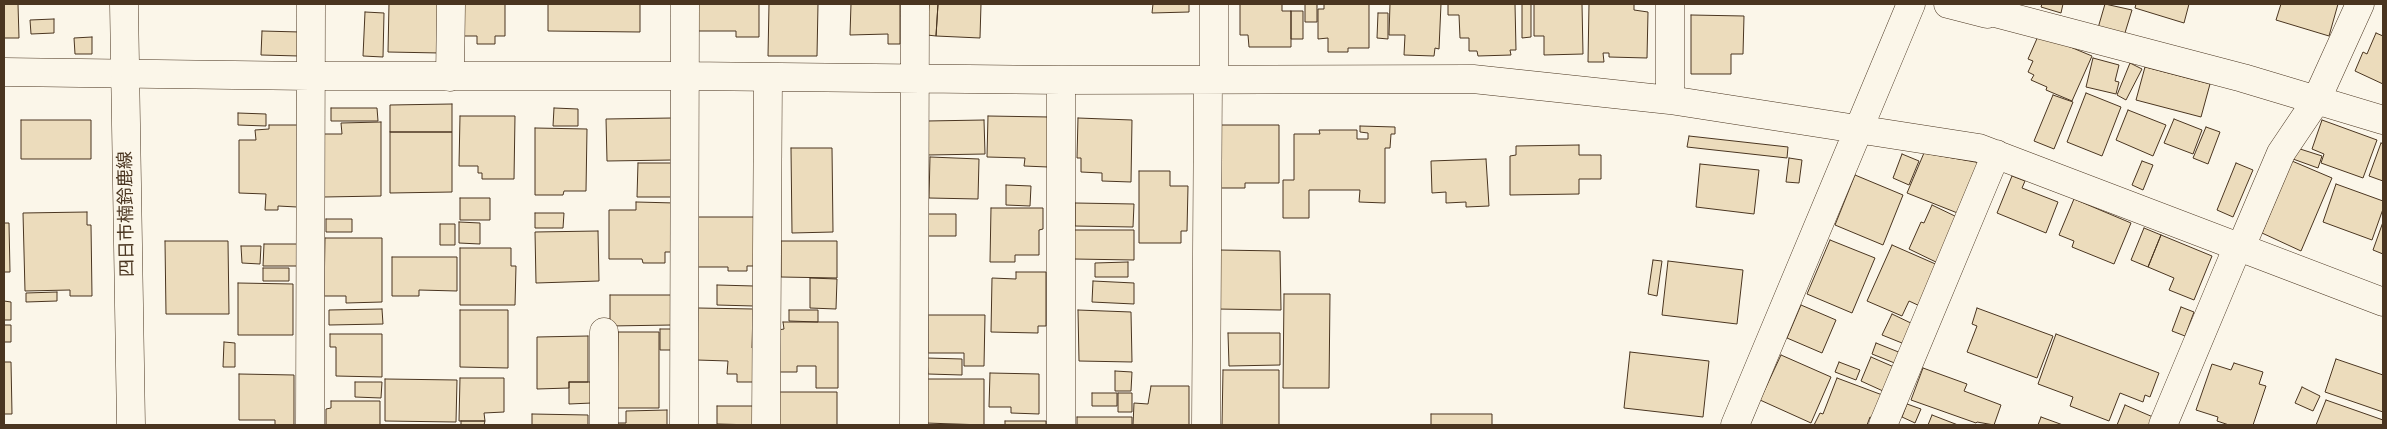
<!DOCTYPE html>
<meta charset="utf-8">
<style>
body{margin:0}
#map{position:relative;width:2387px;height:429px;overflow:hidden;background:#fbf6e9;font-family:"Archivo Narrow",sans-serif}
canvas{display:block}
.frame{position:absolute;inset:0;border:5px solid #4a3520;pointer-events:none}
</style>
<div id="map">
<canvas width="2387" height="429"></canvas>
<div class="frame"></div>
</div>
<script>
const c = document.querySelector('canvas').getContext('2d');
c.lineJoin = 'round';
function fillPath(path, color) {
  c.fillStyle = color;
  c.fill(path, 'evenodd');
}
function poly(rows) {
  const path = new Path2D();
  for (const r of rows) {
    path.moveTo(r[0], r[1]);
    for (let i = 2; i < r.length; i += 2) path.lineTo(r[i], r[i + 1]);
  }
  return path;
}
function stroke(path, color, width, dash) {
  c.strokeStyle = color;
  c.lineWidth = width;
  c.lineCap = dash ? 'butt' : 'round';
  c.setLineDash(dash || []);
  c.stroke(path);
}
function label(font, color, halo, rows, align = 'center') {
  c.font = font + ' "Archivo Narrow","Noto Sans JP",sans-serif';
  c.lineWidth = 4;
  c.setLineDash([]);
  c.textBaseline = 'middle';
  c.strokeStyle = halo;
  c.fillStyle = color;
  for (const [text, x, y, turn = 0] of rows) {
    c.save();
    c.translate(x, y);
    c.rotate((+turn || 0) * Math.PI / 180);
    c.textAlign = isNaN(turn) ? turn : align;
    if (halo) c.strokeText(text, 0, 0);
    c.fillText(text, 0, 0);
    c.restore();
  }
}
const building = poly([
 [4,4,18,4,19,38,4,38,4,4],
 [389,4,441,4,440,53,388,52,389,4],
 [464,4,505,4,505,36,495,36,495,44,477,44,477,36,463,36,464,4],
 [548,4,640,4,640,32,548,31,548,4],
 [697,4,759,4,759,37,736,37,736,31,697,31,697,4],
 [769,4,818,4,817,56,768,56,769,4],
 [851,4,900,4,900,44,888,44,888,34,850,35,851,4],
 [929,4,938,4,936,36,927,35,929,4],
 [938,4,981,4,980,38,936,36,938,4],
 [1153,4,1189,4,1189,12,1152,13,1153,4],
 [1240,4,1282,4,1282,11,1291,11,1291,47,1249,47,1248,35,1240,35,1240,4],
 [1305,4,1317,4,1317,22,1305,22,1305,4],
 [1324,4,1369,4,1369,48,1348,48,1348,52,1328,52,1328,38,1318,39,1318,9,1324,9,1324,4],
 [1390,4,1441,4,1439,49,1435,48,1434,56,1404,55,1405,35,1389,35,1390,4],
 [1448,4,1515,4,1516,50,1510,50,1511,55,1478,56,1477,51,1469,51,1469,38,1460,38,1459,15,1448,15,1448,4],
 [1522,4,1531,4,1531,37,1522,38,1522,4],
 [1534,4,1582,4,1583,54,1544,55,1544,36,1534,36,1534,4],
 [1589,4,1634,4,1634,10,1648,12,1647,58,1609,57,1609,53,1603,53,1604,62,1588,62,1589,4],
 [2042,4,2063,4,2061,13,2041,7,2042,4],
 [2105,4,2132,10,2124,36,2098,28,2105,4],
 [2136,4,2189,4,2184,23,2135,8,2136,4],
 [2281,4,2338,4,2329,36,2276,20,2281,4],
 [1291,11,1303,11,1303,39,1291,39,1291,11],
 [365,12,384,13,383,57,363,56,365,12],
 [1378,13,1388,13,1388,39,1377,38,1378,13],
 [1691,15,1744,16,1743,54,1731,54,1731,74,1691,74,1691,15],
 [54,19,54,33,31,34,30,20,54,19],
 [262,31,300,32,299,56,261,55,262,31],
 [2376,33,2383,36,2383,84,2355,71,2363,52,2367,54,2376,33],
 [2039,34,2092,56,2072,101,2046,90,2047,87,2031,80,2034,75,2028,72,2033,61,2028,59,2039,34],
 [92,37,92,54,75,54,74,38,92,37],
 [2093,58,2119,65,2115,81,2119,82,2116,94,2086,87,2093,58],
 [2130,63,2142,69,2126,100,2117,95,2130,63],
 [2145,67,2210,84,2201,117,2136,100,2145,67],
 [2086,93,2121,107,2102,156,2067,142,2086,93],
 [2053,95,2073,102,2054,149,2034,141,2053,95],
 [452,104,452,132,390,132,390,105,452,104],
 [331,108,377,108,378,121,331,121,331,108],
 [554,108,578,109,578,126,553,126,554,108],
 [2128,110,2166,125,2153,156,2116,140,2128,110],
 [238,113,266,114,266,126,238,125,238,113],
 [460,116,515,116,514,179,482,179,482,173,478,173,478,166,459,166,460,116],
 [988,116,1049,117,1048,167,1024,166,1025,158,987,157,988,116],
 [672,118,672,160,607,161,606,119,672,118],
 [1078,118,1132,120,1131,182,1102,181,1102,173,1081,172,1081,158,1077,158,1078,118],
 [2174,119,2202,130,2193,154,2164,143,2174,119],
 [21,120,91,120,91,159,21,159,21,120],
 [984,120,985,154,928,155,927,121,984,120],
 [2322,120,2377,140,2363,178,2321,163,2324,154,2312,149,2322,120],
 [381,122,381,196,324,197,323,134,342,134,341,123,381,122],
 [269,125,298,125,297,207,278,206,278,210,265,210,266,194,239,193,239,140,256,140,255,130,269,129,269,125],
 [1221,125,1279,125,1279,183,1245,183,1245,188,1221,188,1221,125],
 [1360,126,1395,127,1395,134,1391,134,1390,148,1385,148,1385,203,1359,202,1360,190,1309,190,1309,218,1283,218,1283,180,1294,180,1294,134,1320,134,1319,130,1357,130,1357,139,1368,139,1368,133,1360,132,1360,126],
 [2206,127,2220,132,2208,164,2193,158,2206,127],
 [535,128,587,129,586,191,564,191,563,195,535,195,535,128],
 [390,132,452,132,452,192,390,193,390,132],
 [1689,136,1788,147,1787,158,1687,147,1689,136],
 [2381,143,2383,144,2383,181,2369,176,2381,143],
 [1579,145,1579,155,1601,155,1601,179,1579,179,1579,194,1510,195,1510,156,1516,155,1516,146,1579,145],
 [791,148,832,148,833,232,792,233,791,148],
 [2297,148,2322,156,2318,168,2293,159,2297,148],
 [1924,153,1981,163,1960,214,1907,193,1924,153],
 [1902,154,1919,161,1909,185,1893,178,1902,154],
 [930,157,979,159,978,199,929,198,930,157],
 [1789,158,1802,160,1799,183,1786,182,1789,158],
 [1486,159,1489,206,1466,207,1466,202,1446,203,1446,192,1432,193,1431,161,1486,159],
 [2142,161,2153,165,2143,190,2132,185,2142,161],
 [2292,161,2332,178,2301,251,2262,233,2292,161],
 [638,163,674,163,673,197,637,197,638,163],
 [2236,163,2253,170,2233,217,2217,210,2236,163],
 [1700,164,1759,170,1754,214,1696,207,1700,164],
 [1139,171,1170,171,1170,186,1188,186,1187,231,1181,231,1181,243,1139,243,1139,171],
 [1855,175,1903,195,1883,245,1835,225,1855,175],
 [2012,176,2025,181,2022,188,2058,202,2046,233,1997,213,2012,176],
 [2336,184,2383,201,2383,209,2372,240,2323,222,2336,184],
 [1006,185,1031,186,1030,206,1006,205,1006,185],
 [460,198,490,198,490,220,460,220,460,198],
 [2074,199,2131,223,2114,264,2072,247,2074,241,2059,235,2074,199],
 [636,202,675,203,674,252,665,252,665,263,643,263,642,259,609,259,609,210,636,210,636,202],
 [1075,203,1134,204,1133,227,1075,226,1075,203],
 [1932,205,1959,218,1938,263,1909,249,1921,222,1924,223,1932,205],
 [991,208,1043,208,1043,229,1039,230,1039,255,1015,255,1015,262,990,262,991,208],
 [87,212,87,225,91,225,92,296,70,296,70,290,25,291,23,213,87,212],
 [535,213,564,213,563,228,535,228,535,213],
 [928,214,956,214,956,236,928,236,928,214],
 [698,217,755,217,755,266,747,266,747,271,728,271,728,267,697,267,698,217],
 [326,219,352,219,352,232,326,232,326,219],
 [459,222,480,223,480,244,459,243,459,222],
 [2383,222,2383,254,2373,250,2383,222],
 [4,223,9,223,10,272,4,272,4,223],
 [440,224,455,224,455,245,440,245,440,224],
 [2144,228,2161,235,2148,267,2131,260,2144,228],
 [1074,230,1134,230,1134,260,1074,259,1074,230],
 [598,231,599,281,536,283,535,232,598,231],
 [2161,235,2212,256,2194,300,2169,290,2174,278,2148,267,2161,235],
 [325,238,382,238,382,302,346,303,346,296,324,296,325,238],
 [1830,240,1875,258,1852,313,1807,294,1830,240],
 [165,241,228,241,229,314,166,314,165,241],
 [781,241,837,241,837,278,781,277,781,241],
 [264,244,297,244,297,266,263,266,264,244],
 [1892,245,1940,266,1922,307,1909,301,1902,316,1867,301,1892,245],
 [241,246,261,246,260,264,242,263,241,246],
 [460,248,511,248,511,266,516,266,515,305,460,305,460,248],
 [1219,250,1280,251,1281,310,1217,309,1219,250],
 [392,257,457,257,457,291,419,290,419,296,392,296,392,257],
 [1653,260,1662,261,1657,296,1648,294,1653,260],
 [1668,261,1743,270,1737,324,1662,315,1668,261],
 [1128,262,1128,277,1095,277,1095,263,1128,262],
 [263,268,289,268,289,281,263,281,263,268],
 [1016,272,1046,272,1046,326,1038,326,1038,333,991,332,992,278,1016,279,1016,272],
 [810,278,837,279,836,309,810,308,810,278],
 [1093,281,1134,283,1134,304,1092,302,1093,281],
 [238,283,293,284,293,335,238,335,238,283],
 [717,285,754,286,754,306,717,305,717,285],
 [57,292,57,301,26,302,26,293,57,292],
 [1284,294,1330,294,1329,388,1283,388,1284,294],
 [610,295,672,295,672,325,610,326,610,295],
 [4,301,11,302,11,320,4,320,4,301],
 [1801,305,1836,320,1822,353,1787,338,1801,305],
 [2181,307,2194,312,2185,336,2172,331,2181,307],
 [698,308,753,309,752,348,756,349,755,382,737,382,737,374,727,374,728,361,697,360,698,308],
 [1977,308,2053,336,2037,378,1967,352,1977,326,1972,324,1977,308],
 [382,309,383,324,329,325,329,310,382,309],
 [460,310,508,310,508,368,460,367,460,310],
 [789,310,818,310,818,322,789,321,789,310],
 [1078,310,1131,312,1132,362,1079,361,1078,310],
 [1892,314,1915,325,1907,345,1882,335,1892,314],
 [928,315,985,315,984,366,964,366,964,353,928,353,928,315],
 [783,322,838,322,838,388,816,388,816,366,797,366,797,372,777,372,778,330,784,329,783,322],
 [4,325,11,325,11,342,4,342,4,325],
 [660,329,676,329,676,350,660,350,660,329],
 [618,332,659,332,659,408,617,408,618,332],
 [1228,333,1280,333,1280,365,1229,366,1228,333],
 [330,334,382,334,382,377,336,376,336,347,330,347,330,334],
 [2056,334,2159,373,2150,397,2145,395,2143,402,2120,393,2109,421,2070,406,2073,397,2038,384,2056,334],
 [588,336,588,382,569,382,569,388,537,389,537,337,588,336],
 [224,342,235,343,235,367,223,367,224,342],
 [1876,343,1901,353,1897,364,1872,354,1876,343],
 [1630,352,1709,361,1703,417,1624,408,1630,352],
 [1781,355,1831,377,1811,423,1760,400,1781,355],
 [1871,357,1894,367,1883,391,1861,381,1871,357],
 [927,358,962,359,962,375,928,374,927,358],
 [2336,359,2383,375,2383,412,2325,392,2336,359],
 [4,362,11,362,12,414,4,414,4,362],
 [1839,362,1860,370,1856,380,1835,372,1839,362],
 [2234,363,2263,372,2259,384,2266,386,2253,425,2229,425,2217,421,2218,417,2196,410,2212,364,2231,370,2234,363],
 [1923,368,1967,384,1964,391,2001,405,1994,425,1977,422,1976,423,1911,400,1923,368],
 [1223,370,1279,370,1279,425,1222,425,1223,370],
 [1115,371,1132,372,1131,391,1115,391,1115,371],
 [990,373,1039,374,1039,414,1011,413,1011,407,989,407,990,373],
 [239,374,294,375,294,425,275,425,275,420,239,420,239,374],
 [460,378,504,378,504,412,484,413,485,421,459,421,460,378],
 [1837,378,1885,396,1875,419,1870,417,1867,425,1814,425,1820,413,1823,414,1837,378],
 [385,379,457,380,456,422,385,421,385,379],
 [926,379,984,379,984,425,926,423,926,379],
 [355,382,382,382,381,398,355,397,355,382],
 [569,382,592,382,592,403,569,404,569,382],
 [1151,386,1189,386,1189,425,1133,425,1134,403,1148,404,1151,386],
 [2302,387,2320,396,2313,411,2295,403,2302,387],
 [778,392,837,392,837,425,777,425,778,392],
 [1092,393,1117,393,1117,406,1092,406,1092,393],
 [1118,393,1132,393,1132,412,1118,412,1118,393],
 [2326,400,2383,420,2383,425,2316,425,2326,400],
 [331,401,380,401,380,425,326,425,326,409,331,408,331,401],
 [1907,404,1921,409,1915,423,1902,417,1907,404],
 [2125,405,2153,417,2149,425,2117,425,2125,405],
 [717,406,756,406,756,425,717,424,717,406],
 [667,410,667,425,617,425,617,423,626,423,626,411,667,410],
 [532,414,588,415,588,425,532,425,532,414],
 [1431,414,1492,414,1492,425,1431,425,1431,414],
 [1932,415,1958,425,1928,425,1932,415],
 [1077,417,1132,417,1132,425,1077,425,1077,417],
 [2041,417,2063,425,2038,425,2041,417],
 [461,421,485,421,484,425,461,425,461,421],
 [1005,421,1046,421,1046,425,1005,425,1005,421]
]);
fillPath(building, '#ecdcbc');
stroke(building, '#4a3520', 1);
const minor = poly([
 [1948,4,1987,14,1991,12,2243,78,2383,120],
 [4,72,310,76,686,76,1061,80,1473,79,1670,100,1979,148,2383,302],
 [450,77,451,4],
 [1214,79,1214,4],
 [1670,100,1670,4],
 [2241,247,2281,153,2316,101,2360,4],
 [310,425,311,4],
 [604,425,604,332],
 [684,425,685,4],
 [766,425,768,77],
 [914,425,915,4],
 [1061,425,1061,80],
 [1206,425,1208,79],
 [1735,425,1911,4],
 [1883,425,1996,154],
 [2163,425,2238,246]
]);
const major = poly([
 [124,4,131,425]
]);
stroke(minor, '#4a3520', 29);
stroke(major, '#4a3520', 29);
stroke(minor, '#fbf6e9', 28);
stroke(major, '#fbf6e9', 28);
label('18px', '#4a3520', '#fbf6e9', [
 ["四日市楠鈴鹿線",127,214,-91]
]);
</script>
